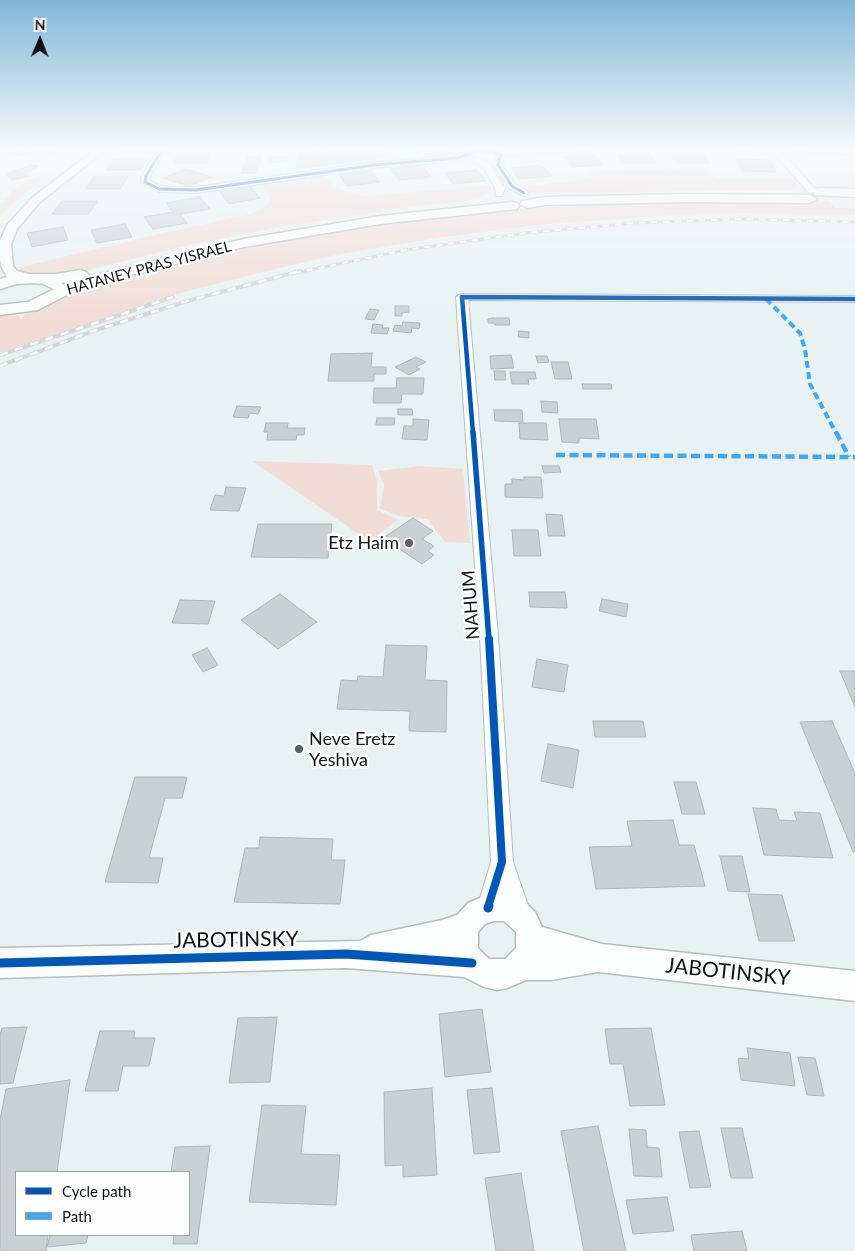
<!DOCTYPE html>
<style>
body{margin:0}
#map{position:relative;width:855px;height:1251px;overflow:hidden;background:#e8f2f3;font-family:Lato,sans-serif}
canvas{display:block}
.legend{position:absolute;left:15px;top:1171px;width:175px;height:65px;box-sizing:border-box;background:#fefefe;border:1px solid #9ea0a1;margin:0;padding:6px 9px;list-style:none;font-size:15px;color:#0e1415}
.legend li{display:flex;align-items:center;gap:10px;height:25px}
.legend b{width:25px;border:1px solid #9ea0a1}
.north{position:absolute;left:15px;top:15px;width:50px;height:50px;-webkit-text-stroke:4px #fefefe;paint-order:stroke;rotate:1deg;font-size:14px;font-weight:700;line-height:20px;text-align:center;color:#0e1415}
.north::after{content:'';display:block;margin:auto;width:18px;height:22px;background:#0e1415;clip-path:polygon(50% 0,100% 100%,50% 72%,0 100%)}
</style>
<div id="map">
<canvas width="855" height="1251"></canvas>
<ul class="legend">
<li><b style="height:6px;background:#0057b8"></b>Cycle path</li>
<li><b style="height:6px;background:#3fa9f5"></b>Path</li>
</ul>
<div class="north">N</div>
</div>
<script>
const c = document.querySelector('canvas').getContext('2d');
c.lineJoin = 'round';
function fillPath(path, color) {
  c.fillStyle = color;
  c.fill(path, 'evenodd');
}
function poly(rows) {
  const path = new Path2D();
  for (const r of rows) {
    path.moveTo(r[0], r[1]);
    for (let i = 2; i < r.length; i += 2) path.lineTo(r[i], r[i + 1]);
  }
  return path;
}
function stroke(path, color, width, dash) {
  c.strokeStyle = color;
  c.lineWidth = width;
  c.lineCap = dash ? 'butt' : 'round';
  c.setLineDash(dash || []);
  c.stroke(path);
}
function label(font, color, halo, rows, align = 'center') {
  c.font = font + ' Lato,sans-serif';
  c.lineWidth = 5;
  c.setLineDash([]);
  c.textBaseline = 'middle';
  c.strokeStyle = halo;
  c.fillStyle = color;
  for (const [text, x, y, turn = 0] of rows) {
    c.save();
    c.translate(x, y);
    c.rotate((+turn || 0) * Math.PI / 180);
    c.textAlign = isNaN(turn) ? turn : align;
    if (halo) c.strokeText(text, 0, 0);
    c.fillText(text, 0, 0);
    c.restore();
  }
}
fillPath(poly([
 [707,169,717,178,796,179,796,188,789,190,535,193,525,191,516,184,540,185,593,178,586,171],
 [321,173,333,185,341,190,365,196,490,185,492,189,480,198,463,202,423,205,284,226,185,246,73,274,34,275,24,273,17,268,167,232,243,216,258,211,267,205,270,198,260,183],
 [44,178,9,207,0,217,0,203,3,203,13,190,32,179],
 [789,200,829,201,835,208,855,208,855,215,745,213,682,214,536,225,437,238,336,255,250,275,173,295,0,353,0,315,20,316,21,320,26,314,43,309,81,289,214,254,267,243,367,226,506,210,640,202],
 [252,461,372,465,377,481,377,510,398,520,369,541],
 [420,466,463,469,470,543,445,542,427,519,400,516,380,509,384,485,378,471]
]), '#f2dcd6');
const building = poly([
 [33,148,63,148,54,153,29,150,33,148],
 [122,148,154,148,151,153,119,153,122,148],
 [414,148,451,148,451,152,414,152,414,148],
 [16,151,33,153,28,156,10,154,16,151],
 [382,151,383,157,296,169,299,152,382,151],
 [211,153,207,164,173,164,178,154,211,153],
 [648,153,656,163,623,164,616,154,648,153],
 [671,153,703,153,709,163,676,163,671,153],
 [594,154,603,165,572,167,563,156,594,154],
 [248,157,262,157,255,173,241,173,248,157],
 [269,157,288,157,286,162,267,162,269,157],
 [114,159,147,159,140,170,106,170,114,159],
 [737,159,770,160,776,172,742,171,737,159],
 [31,165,39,166,24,175,29,176,12,180,6,174,31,165],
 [422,165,431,177,399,180,390,169,422,165],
 [541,165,552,176,520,179,510,168,541,165],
 [186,169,212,177,189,186,163,178,186,169],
 [477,170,486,181,453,184,445,173,477,170],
 [371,171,380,182,347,186,339,174,371,171],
 [94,177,128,177,120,189,85,189,94,177],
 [251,187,260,198,229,204,220,192,251,187],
 [200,197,210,209,180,214,187,223,153,229,144,217,173,212,166,203,200,197],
 [62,201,98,201,88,214,52,214,62,201],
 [125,224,132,237,97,243,91,230,125,224],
 [63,227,68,240,32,247,27,233,63,227],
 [395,306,409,306,409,312,402,313,402,316,395,316,395,306],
 [370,309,379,310,374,320,365,319,370,309],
 [493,318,509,318,510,325,495,325,494,323,488,323,488,319,493,318],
 [403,322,420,323,419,329,412,328,411,333,393,331,395,325,402,326,403,322],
 [373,324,383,325,382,328,389,328,387,334,371,333,373,324],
 [519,331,529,332,529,338,518,337,519,331],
 [372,353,371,367,386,367,386,374,374,374,374,381,328,381,331,354,372,353],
 [511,355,514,368,491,369,490,356,511,355],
 [536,356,547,356,549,362,538,363,536,356],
 [416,357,426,362,416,367,420,369,409,375,395,367,416,357],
 [551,362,568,362,572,379,555,379,551,362],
 [494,371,505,371,506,380,495,380,494,371],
 [510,372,535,372,536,379,528,379,529,384,512,384,510,372],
 [397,378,424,378,423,394,402,394,401,403,373,403,374,388,396,388,397,378],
 [582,384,611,384,612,389,583,389,582,384],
 [541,401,557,402,558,413,542,412,541,401],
 [237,406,261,407,258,414,250,413,248,418,233,417,237,406],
 [398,409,412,409,413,415,398,415,398,409],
 [494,410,522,410,523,422,495,421,494,410],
 [377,418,395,418,394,425,376,425,377,418],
 [413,419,429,420,427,440,402,439,404,426,413,426,413,419],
 [559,419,596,419,599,439,579,438,579,443,562,442,559,419],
 [266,423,288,423,287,428,305,428,304,435,297,435,296,440,267,440,268,432,264,432,266,423],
 [519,423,546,423,548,440,520,439,519,423],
 [542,466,559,466,561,472,544,473,542,466],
 [524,477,541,477,543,498,505,497,505,484,512,484,512,479,524,480,524,477],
 [226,487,246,488,239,511,210,510,215,495,224,496,226,487],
 [546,514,562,515,565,536,548,536,546,514],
 [413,518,433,531,422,539,434,546,428,551,434,555,422,564,383,538,413,518],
 [258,524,332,524,328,558,251,557,258,524],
 [512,530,538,530,541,556,514,556,512,530],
 [529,592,565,592,567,608,530,607,529,592],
 [280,594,317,622,278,649,241,620,280,594],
 [602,599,628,604,626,617,599,611,602,599],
 [180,600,215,601,208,624,172,623,180,600],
 [386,645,427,646,425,680,447,681,446,732,409,731,410,711,337,709,341,680,357,681,358,676,383,677,386,645],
 [207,648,218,665,203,672,192,655,207,648],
 [537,659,568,665,564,692,532,687,537,659],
 [840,671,855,671,855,707,840,671],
 [593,721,643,721,646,737,595,737,593,721],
 [832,721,855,773,855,852,853,852,800,722,832,721],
 [548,744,579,750,573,788,541,781,548,744],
 [135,777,187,777,182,798,165,798,149,858,163,858,158,883,105,882,135,777],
 [674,782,696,782,705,814,682,814,674,782],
 [753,808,776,809,779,820,797,821,794,812,820,813,833,858,764,855,753,808],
 [673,820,679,845,694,845,705,886,596,889,589,847,632,846,627,821,673,820],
 [260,837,333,839,331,860,345,860,340,904,234,902,245,848,259,848,260,837],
 [720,856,742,856,750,892,728,891,720,856],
 [748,894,782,895,795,941,759,941,748,894],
 [482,1009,491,1072,445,1077,439,1014,482,1009],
 [277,1017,270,1082,229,1083,238,1018,277,1017],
 [27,1027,13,1083,0,1084,0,1035,2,1028,27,1027],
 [651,1028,665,1105,630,1106,623,1064,610,1064,605,1029,651,1028],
 [100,1031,135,1031,134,1038,155,1038,149,1066,123,1066,118,1091,85,1091,100,1031],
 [747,1048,790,1053,795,1086,741,1080,738,1058,749,1059,747,1048],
 [798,1057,815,1058,824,1096,807,1095,798,1057],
 [70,1080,57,1172,16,1172,16,1235,48,1235,46,1251,0,1251,0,1120,6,1089,70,1080],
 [432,1088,437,1175,403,1177,403,1165,385,1166,384,1092,432,1088],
 [492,1088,500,1152,474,1154,467,1090,492,1088],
 [262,1105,306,1106,301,1154,340,1155,336,1205,249,1202,262,1105],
 [598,1126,626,1251,584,1251,561,1131,598,1126],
 [721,1128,742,1128,753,1178,731,1178,721,1128],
 [629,1129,646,1130,647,1147,659,1148,662,1177,634,1176,629,1129],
 [699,1131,711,1187,690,1188,679,1132,699,1131],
 [210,1146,197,1244,173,1244,174,1235,189,1235,189,1172,171,1172,175,1147,210,1146],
 [521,1173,534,1251,496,1251,485,1178,521,1173],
 [667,1197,674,1231,633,1234,626,1200,667,1197],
 [742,1231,747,1251,694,1251,691,1235,742,1231],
 [50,1235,88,1235,86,1243,47,1247,50,1235]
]);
fillPath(building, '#cad1d2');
stroke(building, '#afb6b7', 1);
const minor = poly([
 [159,148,167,148,150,176,150,181,161,186,169,187,196,187,375,162,456,156,477,148,486,148,501,151,562,148,599,148,595,150,505,156,502,165,515,184,527,191,529,193,524,196,509,188,494,165,496,155,486,152,478,152,458,161,375,168,196,193,159,192,141,182,142,176,159,148],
 [731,148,765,148,785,155,816,190,811,193,808,192,779,159,764,153,735,150,731,148],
 [784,148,855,149,855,155,788,150,784,148],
 [474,158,480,158,490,164,505,188,502,196,496,196,495,188,484,168,474,162,474,158],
 [462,294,855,296,855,302,468,300,498,636,513,862,532,917,528,925,520,928,512,925,503,899,496,916,488,919,480,916,477,908,491,862,480,636,456,297,462,294]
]);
const tertiary = poly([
 [97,148,108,148,40,202,17,229,11,244,13,266,17,271,33,275,35,278,33,281,28,282,7,277,1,266,0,259,0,241,7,225,32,198,97,148],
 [490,894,507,895,526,903,535,912,542,927,602,944,855,971,855,1001,598,972,551,980,526,980,507,988,497,990,484,987,464,977,346,968,0,978,0,948,360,941,371,935,442,920,457,915,468,903,490,894],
 [494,921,504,921,516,932,516,948,505,959,489,959,478,948,478,932,485,924,494,921]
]);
const secondary = poly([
 [820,188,855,189,855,197,815,195,813,192,815,189,820,188],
 [687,194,810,195,817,199,810,203,687,202,545,205,527,208,520,204,522,201,545,197,687,194],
 [512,202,517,203,519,206,517,209,380,224,244,247,82,287,38,310,0,315,0,305,28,302,54,289,43,284,34,283,17,284,0,289,0,279,16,274,55,274,81,270,86,272,89,275,87,277,244,239,380,216,512,202],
 [70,281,63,285,61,283,70,281]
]);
stroke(minor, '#b5bdbd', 2);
stroke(tertiary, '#b5bdbd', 3);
stroke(secondary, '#b5bdbd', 3);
fillPath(minor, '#fcfdfd');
fillPath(tertiary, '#fcfdfd');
fillPath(secondary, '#fcfdfd');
const railFar1 = poly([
 [295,273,406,250,525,233,634,223,740,219,855,222]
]);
const rail = poly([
 [0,355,173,297],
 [0,366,93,331,191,300,300,271]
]);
stroke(railFar1, '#d3d6d6', 3);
stroke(rail, '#d3d6d6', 4);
stroke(railFar1, '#fefefe', 2, [6]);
stroke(rail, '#fefefe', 2.5, [8]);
stroke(poly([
 [766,299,800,333,805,349,810,384,836,433]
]), '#3fa9f5', 4, [7, 4]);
stroke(poly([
 [836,432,849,457],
 [556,455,855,457]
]), '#3fa9f5', 4.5, [9, 4.5]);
stroke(poly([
 [163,148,146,176,145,182,159,189,196,190,375,165,458,158,477,150,486,150,501,154,498,165,512,186,524,193]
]), '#0057b8', 3);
stroke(poly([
 [473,433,462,297,855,299]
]), '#0057b8', 4.5);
stroke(poly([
 [473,432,489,640]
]), '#0057b8', 5.5);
stroke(poly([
 [488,907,502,862,489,639]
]), '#0057b8', 8);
stroke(poly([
 [488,908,489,906],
 [0,963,346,954,472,963]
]), '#0057b8', 9);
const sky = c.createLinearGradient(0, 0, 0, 323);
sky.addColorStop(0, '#81b6d7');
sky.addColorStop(0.46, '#f5f9fa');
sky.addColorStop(1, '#f5f9fa00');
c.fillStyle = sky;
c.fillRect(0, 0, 855, 323);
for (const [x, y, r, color] of [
 [409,543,5,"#5a6263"],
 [299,749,5,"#5a6263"]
]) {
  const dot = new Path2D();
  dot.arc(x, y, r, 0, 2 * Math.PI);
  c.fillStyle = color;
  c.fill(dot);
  stroke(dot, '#fefefe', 2);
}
label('15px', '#0e1415', '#fefefe', [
 ["HATANEY PRAS YISRAEL",149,268,-15]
]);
label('18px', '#0e1415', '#fefefe', [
 ["Etz Haim",399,543],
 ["Neve Eretz",309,739,"left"],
 ["Yeshiva",309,760,"left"]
], 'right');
label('18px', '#0e1415', '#fefefe', [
 ["NAHUM",471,605,-94]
]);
label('21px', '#0e1415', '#fefefe', [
 ["JABOTINSKY",236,940,-1],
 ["JABOTINSKY",728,972,6]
]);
</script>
